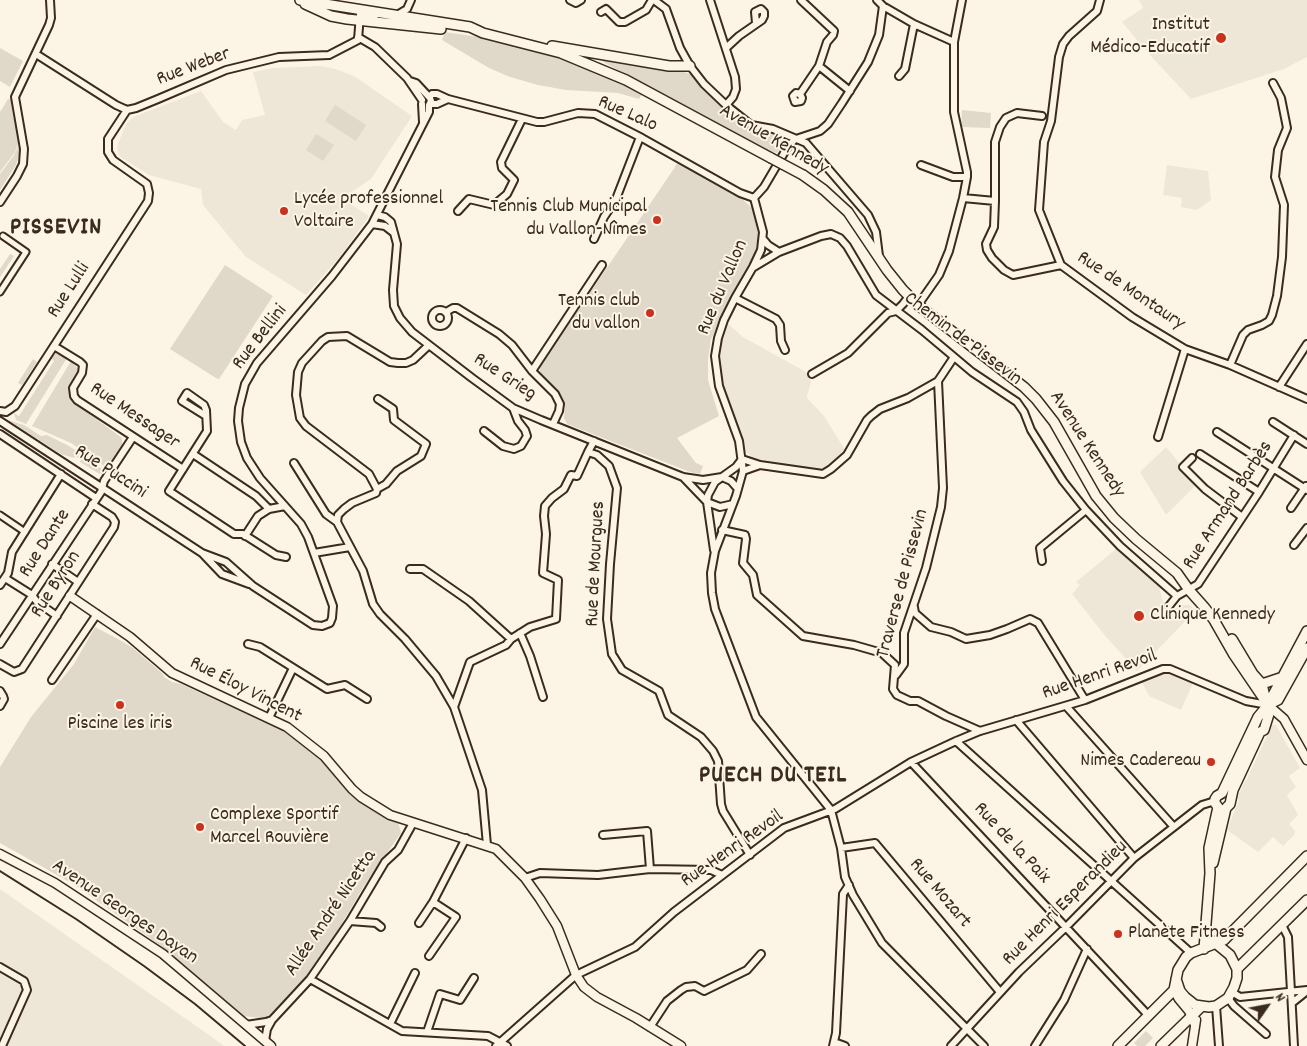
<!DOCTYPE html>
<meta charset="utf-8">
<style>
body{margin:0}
#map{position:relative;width:1307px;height:1046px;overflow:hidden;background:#fcf5e5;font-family:Dekko,sans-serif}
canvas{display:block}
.north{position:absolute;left:1242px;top:981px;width:50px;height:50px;-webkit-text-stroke:4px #fcf5e5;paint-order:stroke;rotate:57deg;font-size:14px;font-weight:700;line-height:20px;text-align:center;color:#3b2a1e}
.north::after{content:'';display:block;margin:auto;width:18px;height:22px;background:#3b2a1e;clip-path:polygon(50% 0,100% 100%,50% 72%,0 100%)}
</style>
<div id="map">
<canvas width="1307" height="1046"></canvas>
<div class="north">N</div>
</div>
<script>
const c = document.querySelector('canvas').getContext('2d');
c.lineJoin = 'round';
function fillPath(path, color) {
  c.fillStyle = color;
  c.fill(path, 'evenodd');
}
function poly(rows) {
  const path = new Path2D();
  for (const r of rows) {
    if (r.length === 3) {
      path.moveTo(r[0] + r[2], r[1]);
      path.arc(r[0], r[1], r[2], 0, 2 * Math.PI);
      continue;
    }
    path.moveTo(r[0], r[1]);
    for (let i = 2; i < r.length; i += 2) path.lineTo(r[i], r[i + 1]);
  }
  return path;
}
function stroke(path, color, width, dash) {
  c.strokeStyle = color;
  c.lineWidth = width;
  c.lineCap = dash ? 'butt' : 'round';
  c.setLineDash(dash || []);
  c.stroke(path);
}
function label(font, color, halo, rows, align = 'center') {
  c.font = font + ' Dekko,sans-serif';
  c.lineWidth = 4;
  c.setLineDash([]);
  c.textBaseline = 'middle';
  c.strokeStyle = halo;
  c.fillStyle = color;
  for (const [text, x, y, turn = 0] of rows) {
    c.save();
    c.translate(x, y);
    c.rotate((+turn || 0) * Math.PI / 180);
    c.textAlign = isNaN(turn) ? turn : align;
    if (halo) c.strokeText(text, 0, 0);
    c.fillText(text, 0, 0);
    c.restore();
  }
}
fillPath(poly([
 [1139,0,1307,0,1307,57,1284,69,1191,99,1148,53,1122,22,1143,8],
 [321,66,335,69,354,76,412,116,371,179,353,191,339,197,369,216,339,258,306,295,246,257,203,205,201,189,149,175,119,156,117,146,126,124,133,117,201,91,223,122,236,130,242,120,265,115,253,72,273,68],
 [1167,165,1208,171,1211,200,1197,210,1181,207,1182,198,1163,195],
 [727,323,743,337,806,372,811,382,807,396,807,398,824,416,845,450,827,468,822,470,811,469,759,461,753,458,746,452,742,436,722,385,718,369,718,353,721,339],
 [1166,447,1182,466,1198,483,1166,515,1140,472],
 [1116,549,1154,580,1159,587,1163,602,1174,609,1181,605,1189,605,1196,610,1137,671,1107,638,1072,594,1080,585,1076,582],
 [1167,671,1193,683,1181,710,1149,696,1142,682],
 [1272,725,1276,725,1300,768,1289,776,1296,787,1287,795,1298,815,1289,824,1295,831,1295,834,1283,846,1273,837,1258,852,1227,830,1239,800,1237,798,1239,794,1245,781,1246,781],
 [0,889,212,1037,224,1046,0,1046]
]), '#eee6d6');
fillPath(poly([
 [445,32,505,41,562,57,600,72,642,94,639,99,618,93,566,90,538,85,510,77,489,68,442,40],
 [0,48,23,61,10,87,0,81],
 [605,58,684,72,692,75,700,86,732,116,753,128,768,132,778,137,781,144,778,153,772,152,603,62],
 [8,99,11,100,12,111,19,141,15,152,0,172,0,112],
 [335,105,366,125,356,141,325,121],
 [962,110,991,113,990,128,961,127],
 [316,134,334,145,323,161,306,150],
 [19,144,19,156,16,165,0,190,0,174,14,155],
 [679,161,741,198,753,209,757,222,758,236,755,254,711,339,708,359,708,380,719,416,677,438,696,463,703,466,700,474,690,472,567,424,564,418,565,406,563,398,540,374,540,367],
 [10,254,14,256,0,277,0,269],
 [225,265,273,296,219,379,216,378,170,349],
 [55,353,67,358,26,424,16,420,14,413,19,416,54,361,51,358],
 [33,359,37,362,22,385,18,383],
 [71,361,79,370,70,389,70,396,73,402,122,438,122,446,107,468,71,443,32,426],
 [8,420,24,425,41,436,47,435,69,446,105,471,102,474,98,473,80,462,81,460,75,456,74,458,61,454],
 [95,627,118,639,133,648,163,674,164,677,172,682,181,684,285,732,318,757,322,762,354,797,375,810,398,822,401,833,364,886,324,954,286,1005,270,1019,243,1016,182,963,153,940,73,884,0,843,0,767,31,717,74,664],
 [1146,1031,1153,1038,1145,1046,1137,1046,1134,1043]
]), '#e0d8c8');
const pedestrian = poly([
 [0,292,26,252,3,236],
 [0,515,25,532]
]);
const minor = poly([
 [570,0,576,3,581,0],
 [654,0,666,9,680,48,690,66,704,84,726,105,751,125,773,129,806,143,868,215,876,232,879,256],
 [710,0,735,77,736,89,733,97,726,105],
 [801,0,834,31,833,35,827,42,819,66,850,91],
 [877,0,883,6,914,24,954,42],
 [1100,0,1097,11,1069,36,1063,44,1059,57,1051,121,1044,142,1039,210,1061,265,1132,317,1185,349,1230,365,1307,399],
 [601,12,606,9,619,22,625,22,646,10,652,0],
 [397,15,407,9,411,0],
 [358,37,375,47,407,78,422,100],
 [726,48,739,36,762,20,764,16,764,12,761,9,755,12,756,23],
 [36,54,116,105,127,110,136,108,158,99,226,70,279,57,329,55,358,40,360,14,375,16],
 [899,76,905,69,914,24],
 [800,94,802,98,801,101,795,102,793,96,796,93,800,94,819,66],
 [429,97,432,94,437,94,448,99,537,122,544,122,578,113,595,114,642,138,740,193,754,198],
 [422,104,423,122],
 [430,104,437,104,448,99],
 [796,139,820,131,828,124,842,103,868,62,879,35,883,6],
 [921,165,953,177,967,177],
 [754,198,763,232,761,250,753,267,735,298,724,320,718,338,715,356,719,386,739,441,743,471,736,496,715,551,711,573,712,593,715,609,756,717,831,810,841,848,845,877,853,895,882,943,984,1046],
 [754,198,764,187,787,148,795,139],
 [963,198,995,201,994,227,986,244,987,250,992,258,1004,270,1013,275,1061,265],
 [995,201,995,142,1000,127,1006,118,1017,113,1042,116],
 [0,202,17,176,23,164,24,149,15,97,49,25,51,18,50,0],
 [458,211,469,199,494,205,507,194,514,180,502,168,501,162,522,119],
 [377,215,385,217,391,222,397,244,393,290,394,306,400,318,412,332,472,378,513,408,541,420,683,477,703,480,722,477,731,481,738,489],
 [372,224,385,226,394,233],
 [594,239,604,217,616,199,640,137],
 [763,239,768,245,779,252],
 [754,267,779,252,821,236,831,234,840,238,847,246,876,295,922,330,972,372,1017,402,1024,412,1031,430,1063,481,1086,510,1120,546,1177,596,1198,584,1259,492,1294,435],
 [735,298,776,319,780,325,781,341,785,350],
 [918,305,939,275,949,251,963,198,967,177,967,172,954,112,954,42,962,0],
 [440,318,8],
 [446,312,453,308,457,308,499,334,512,345,532,371,555,394,560,404,559,411,553,424],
 [54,346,80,362,83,365,82,373,73,388,74,396,77,400,183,469],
 [1230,365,1243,335,1248,330,1262,325,1269,321,1272,315,1277,296,1282,257,1284,205,1275,177,1278,150,1287,128,1281,98,1273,83],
 [532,371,602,265],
 [812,374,848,353,888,313,896,311,903,304,909,296],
 [1279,387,1307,344],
 [378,399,393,409,394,420,426,444,421,456,397,471,386,484,377,489,376,493,352,503,344,509,338,515,337,522,363,571,373,604,380,614,405,639,436,676,454,707,482,790,487,845],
 [0,411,6,412,15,406,148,201,149,193,147,184,113,160,108,152,108,139,127,110],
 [206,416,182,401,187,393,204,405,206,410,207,431,169,491,234,534,243,534,276,555,286,557],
 [0,421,202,553,222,574,249,584],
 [1273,422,1307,444],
 [484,431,503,446,514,449,521,446,527,436,525,430,518,421,513,408],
 [1217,432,1307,490],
 [0,434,96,498],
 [1158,437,1185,349],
 [594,441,588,452,597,455,609,466,617,488,610,564,607,619,612,654,622,670,659,691,668,715,701,737,713,751,718,761,721,804,723,811,750,855],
 [193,454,256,496,269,509,285,506],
 [1200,454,1259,492],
 [1192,458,1183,467,1205,489,1242,517],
 [742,459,760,465,823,474,831,469,847,455,867,420,871,416,880,409,908,398,938,381,954,357],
 [294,463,326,514,337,522],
 [743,471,760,465],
 [683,477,707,502,720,507,733,504],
 [377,489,369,474,306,426,300,418,296,395,298,372,302,363,322,341,328,337,347,336,390,362,398,363,406,363,413,360,429,345],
 [1291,508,1306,486],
 [722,530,745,535,746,539,743,563,753,575,757,595,803,636,854,645,882,653,895,665,893,689,897,695,910,701,918,701,946,716,980,731],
 [245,536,258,516,269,509],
 [1294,545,1307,528],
 [714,550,707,502,708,495,715,482,736,467,742,459],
 [202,553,226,562,253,586,313,625,322,626,330,623,332,618,333,606,308,537,301,524,260,478,247,458,241,442,238,421,239,408,245,384,257,363,332,276,372,224,429,112,429,105,431,101,430,98,416,83,410,81],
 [314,553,350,547],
 [1042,561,1040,548,1086,510],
 [52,564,78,582],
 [410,569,423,569,469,601,511,639],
 [5,578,32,595,37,602,57,616],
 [0,585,8,573,12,552,61,474],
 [1169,606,1177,596],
 [914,607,915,613,931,627,951,632,966,639,990,635,1007,629,1030,619,1038,623,1085,700],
 [520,633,530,656,543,697],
 [0,644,101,492,104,481,133,437],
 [248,644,260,647,327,689,345,685,367,699],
 [0,664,14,672,22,669,114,527,115,522,112,517,92,504],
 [896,675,904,664,904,633,926,568,941,507,943,488,938,381],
 [52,680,97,614],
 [0,691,3,696,4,699,0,706],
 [1066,706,1173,826],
 [454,707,470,662,506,645,511,639,530,627,556,619,558,580,543,573,546,534,544,516,545,506,552,498,564,489,571,475,577,476,588,452],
 [269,718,293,668],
 [1016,720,1134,858],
 [956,741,1191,953],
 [911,762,1148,1015],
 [603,835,647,831,650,869],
 [841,848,875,843,1000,992],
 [525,878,540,873,598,875,650,869,711,870,722,875],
 [350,921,376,923,381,927],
 [419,923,433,902,466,838],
 [1282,925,1288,937,1294,1046],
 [429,956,456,917,433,902],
 [0,967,24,981,27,990,2,1046],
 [310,979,402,1031,488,1036,507,1046],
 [1232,992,1240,997,1307,990],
 [1228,998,1234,1006,1266,1034],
 [1292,1003,1307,991],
 [1216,1006,1219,1046],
 [390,1024,415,973],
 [246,1025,266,1022,272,1020],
 [650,1027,667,1001,681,990,686,987,695,986,704,991,747,970,761,954],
 [427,1032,440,994,460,1000,474,978],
 [265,1041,267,1029,272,1020,310,979,350,921,385,862,398,850,413,823],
 [834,1042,845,1046],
 [496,1046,576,975,635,947,674,912,784,828,835,809,911,762,956,741,980,731,1085,700,1163,669,1170,669,1246,701,1268,705],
 [833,1046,836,1033,843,894,849,885],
 [951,1046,1019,972,1066,927,1134,858,1202,805,1215,801],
 [1035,1046,1064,1000,1087,949]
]);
const tertiary = poly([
 [70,596,130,637,172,673,287,727,324,756,352,789,361,797,390,815,496,849,525,878,540,899,557,926,576,975,584,987,597,997,636,1018,681,1046],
 [1268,705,1284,719,1307,760],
 [0,854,55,883,163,954,271,1046],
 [1174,990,1179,999,1189,1011,1195,1025],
 [1192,1046,1196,1020]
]);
const secondary = poly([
 [300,0,470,27,483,33,561,53,626,80,771,158],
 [305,4,331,16,347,19,441,29],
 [552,46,669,66,690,66],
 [803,175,824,190,848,212,887,270,903,290,918,305,1024,387,1036,399,1054,422,1096,496,1114,518,1136,539,1177,573,1189,590,1205,608,1214,620,1234,655,1268,705],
 [1262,684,1283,677],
 [1267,706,1307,631],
 [1213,863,1226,808,1230,804,1233,790,1260,732,1264,730,1269,714,1262,684,1253,674,1232,639],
 [1204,949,1210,873,1209,848,1218,807,1215,803,1215,799,1217,796,1222,793,1258,717,1268,705,1278,700,1307,648],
 [1237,969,1307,900],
 [1176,979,1180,991,1185,997,1195,1005,1209,1007,1216,1006,1228,998,1234,987,1237,978,1237,969,1230,955,1213,941],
 [1118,1046,1174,990,1178,970,1186,957,1191,953,1224,940,1307,856],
 [1161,1046,1201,1007]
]);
stroke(pedestrian, '#3b2a1e', 9);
stroke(minor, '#3b2a1e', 10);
stroke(tertiary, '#3b2a1e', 11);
stroke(secondary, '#3b2a1e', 12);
stroke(pedestrian, '#fcf5e5', 5);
stroke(minor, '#fcf5e5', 6);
stroke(tertiary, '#fcf5e5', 8);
stroke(secondary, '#fcf5e5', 9);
stroke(poly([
 [0,871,76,919,144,966,195,1004,245,1046]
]), '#3b2a1e', 2);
const secondaryBridge = poly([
 [771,158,803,175]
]);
stroke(secondaryBridge, '#3b2a1e', 12, []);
stroke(secondaryBridge, '#fcf5e5', 9);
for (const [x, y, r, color] of [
 [1221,38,6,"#c8321e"],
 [284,211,5,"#c8321e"],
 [657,220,5,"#c8321e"],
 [650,313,5,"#c8321e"],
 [1139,616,6,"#c8321e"],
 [120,705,5,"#c8321e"],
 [1211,762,5,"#c8321e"],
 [200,827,5,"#c8321e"],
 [1118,934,5,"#c8321e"]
]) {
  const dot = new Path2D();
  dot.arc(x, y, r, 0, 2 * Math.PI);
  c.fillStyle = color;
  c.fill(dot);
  stroke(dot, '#fcf5e5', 2);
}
label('20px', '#3b2a1e', '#fcf5e5', [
 ["Institut",1210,26],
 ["Médico-Educatif",1210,49],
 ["Lycée professionnel",294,200,"left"],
 ["Voltaire",294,223,"left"],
 ["Tennis Club Municipal",647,208],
 ["du Vallon-Nîmes",647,231],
 ["Tennis club",640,302],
 ["du vallon",640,325],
 ["Clinique Kennedy",1150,616,"left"],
 ["Piscine les iris",120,725,"center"],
 ["Nimes Cadereau",1201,762],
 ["Complexe Sportif",210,816,"left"],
 ["Marcel Rouvière",210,839,"left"],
 ["Planète Fitness",1128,934,"left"]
], 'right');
label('20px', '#3b2a1e', '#fcf5e5', [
 ["Rue Weber",194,68,-21],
 ["Rue Lalo",627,115,24],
 ["Avenue Kennedy",773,141,30],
 ["Rue du Vallon",724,288,-67],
 ["Rue Lulli",70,291,-57],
 ["Rue de Montaury",1130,292,34],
 ["Rue Bellini",261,338,-52],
 ["Chemin de Pissevin",962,340,37],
 ["Rue Grieg",504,378,33],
 ["Rue Messager",134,417,34],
 ["Avenue Kennedy",1086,445,57],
 ["Rue Puccini",110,473,33],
 ["Rue Armand Barbès",1229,506,-57],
 ["Rue Dante",46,544,-57],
 ["Rue de Mourgues",597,564,-87],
 ["Traverse de Pissevin",904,584,-75],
 ["Rue Byron",57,585,-57],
 ["Rue Henri Revoil",1100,676,-19],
 ["Rue Éloy Vincent",245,691,27],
 ["Rue de la Paix",1011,844,47],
 ["Rue Henri Revoil",733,850,-35],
 ["Rue Mozart",939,894,50],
 ["Rue Henri Esperandieu",1066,904,-45],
 ["Avenue Georges Dayan",124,913,34],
 ["Allée André Nicetta",332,914,-56]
]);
c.letterSpacing = '1px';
label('bold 25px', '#3b2a1e', '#fcf5e5', [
 ["PISSEVIN",56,230],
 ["PUECH DU TEIL",773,778]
]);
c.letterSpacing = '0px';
</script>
